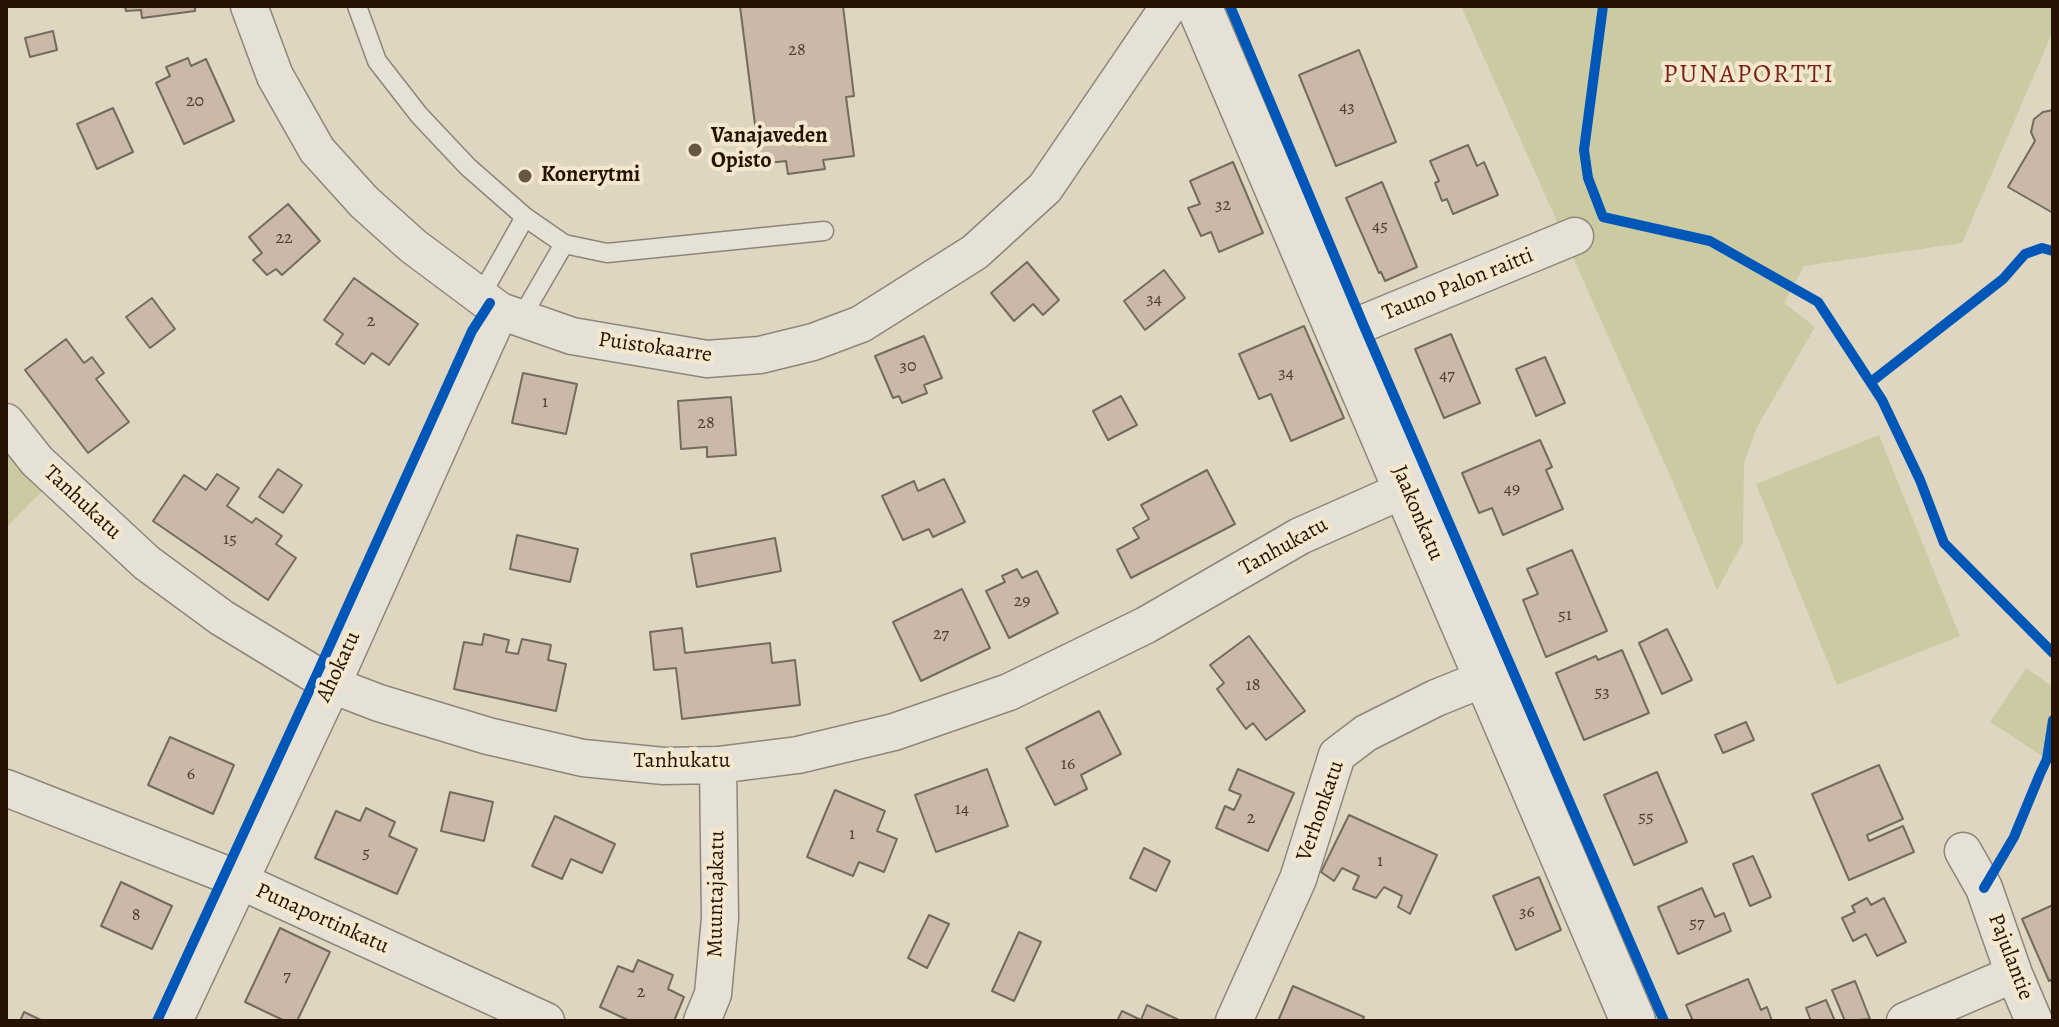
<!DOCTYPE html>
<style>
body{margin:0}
#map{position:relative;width:2059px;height:1027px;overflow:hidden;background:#dfd6c1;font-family:Alegreya,serif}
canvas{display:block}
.frame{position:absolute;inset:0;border:8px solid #251202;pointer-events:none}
</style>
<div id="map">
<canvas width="2059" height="1027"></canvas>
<div class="frame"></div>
</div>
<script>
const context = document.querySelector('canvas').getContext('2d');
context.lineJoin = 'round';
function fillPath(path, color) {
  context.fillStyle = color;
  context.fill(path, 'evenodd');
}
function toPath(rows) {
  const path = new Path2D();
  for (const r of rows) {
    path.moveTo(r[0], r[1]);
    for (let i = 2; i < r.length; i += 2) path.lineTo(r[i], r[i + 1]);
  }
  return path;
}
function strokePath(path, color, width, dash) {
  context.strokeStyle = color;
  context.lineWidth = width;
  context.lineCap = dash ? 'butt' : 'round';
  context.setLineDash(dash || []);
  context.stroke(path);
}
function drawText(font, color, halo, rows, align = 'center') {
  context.font = font + ' Alegreya,serif';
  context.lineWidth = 8;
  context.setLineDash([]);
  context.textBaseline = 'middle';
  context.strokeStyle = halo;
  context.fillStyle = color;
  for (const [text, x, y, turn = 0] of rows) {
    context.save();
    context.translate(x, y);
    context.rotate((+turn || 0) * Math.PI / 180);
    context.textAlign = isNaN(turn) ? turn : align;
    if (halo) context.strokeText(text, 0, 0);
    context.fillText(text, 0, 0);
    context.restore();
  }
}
const green = toPath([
 [1461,6,2053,6,2053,31,1962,243,1804,266,1784,303,1815,327,1757,427,1744,463,1743,542,1717,590,1672,480],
 [1879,435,1960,636,1837,685,1756,484],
 [6,446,47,486,6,528],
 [2026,668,2053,687,2053,763,1990,722]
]);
const building = toPath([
 [125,6,195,6,195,11,142,18,141,10,126,11,125,6],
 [740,6,843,6,854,96,846,97,854,156,823,160,825,169,788,174,786,161,760,164,740,6],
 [53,31,57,50,30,57,25,38,53,31],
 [1359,50,1396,142,1336,166,1299,75,1359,50],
 [188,58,191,66,206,59,234,121,184,144,156,83,170,76,166,67,188,58],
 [113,108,133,152,97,169,77,124,113,108],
 [2053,110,2053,213,2008,187,2035,141,2031,132,2034,119,2043,112,2053,110],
 [1468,145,1477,166,1484,162,1498,195,1453,214,1447,199,1442,201,1435,183,1439,181,1430,161,1468,145],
 [1233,162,1263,233,1219,252,1211,232,1201,236,1188,208,1200,204,1190,181,1233,162],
 [1382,182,1417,267,1385,281,1381,272,1379,273,1346,198,1382,182],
 [288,204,320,241,282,275,276,269,267,275,253,260,262,253,249,237,288,204],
 [1027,262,1059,300,1043,315,1033,304,1014,321,991,293,1027,262],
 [1164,270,1185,298,1145,330,1124,301,1164,270],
 [354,278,418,324,389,365,372,353,364,364,336,344,343,334,324,320,354,278],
 [152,298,175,329,150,348,126,317,152,298],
 [1304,326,1344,418,1291,441,1271,394,1259,399,1239,354,1304,326],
 [1451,334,1480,403,1444,418,1415,349,1451,334],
 [924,336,942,378,924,385,927,393,902,403,899,396,893,398,875,356,924,336],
 [66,339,84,363,92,357,104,373,96,379,129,422,88,453,25,370,66,339],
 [1545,357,1565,403,1536,416,1516,369,1545,357],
 [523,373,577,384,566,434,512,423,523,373],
 [1121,396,1137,425,1108,440,1093,411,1121,396],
 [731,397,736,455,707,457,707,447,681,449,678,401,731,397],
 [1540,440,1552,467,1546,470,1563,509,1503,535,1492,508,1479,513,1462,473,1540,440],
 [278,469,302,485,283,513,259,497,278,469],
 [1207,470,1235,524,1131,578,1117,550,1139,538,1133,528,1149,519,1141,505,1207,470],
 [217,474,239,488,227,506,252,523,256,518,282,536,276,544,296,558,268,600,153,521,184,475,206,490,217,474],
 [944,479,965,522,933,537,929,529,903,540,882,496,914,481,918,491,944,479],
 [517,535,578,549,570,582,510,569,517,535],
 [775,538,781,571,697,587,691,554,775,538],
 [1572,550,1607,631,1546,657,1523,600,1538,594,1527,569,1572,550],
 [1017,569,1022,578,1037,571,1058,613,1009,638,986,591,1005,582,1002,576,1017,569],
 [962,589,990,648,921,681,893,622,962,589],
 [682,628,685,653,770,643,772,663,795,660,800,705,682,719,676,668,654,670,650,632,682,628],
 [1667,629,1692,680,1662,694,1639,643,1667,629],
 [484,634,509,640,506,652,518,654,522,639,551,645,548,660,566,664,556,711,454,689,464,642,482,645,484,634],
 [1249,636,1305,711,1266,740,1253,723,1246,729,1217,689,1224,683,1210,665,1249,636],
 [1622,650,1649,713,1584,740,1556,673,1596,656,1598,660,1622,650],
 [1099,711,1121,754,1081,775,1087,789,1055,805,1026,748,1099,711],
 [1746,722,1754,740,1723,753,1715,735,1746,722],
 [170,737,234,765,213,814,148,785,170,737],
 [1879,765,1903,819,1867,835,1869,841,1903,826,1914,852,1849,880,1812,794,1879,765],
 [987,769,1008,826,936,852,915,795,987,769],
 [1238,769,1294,793,1268,851,1216,828,1225,806,1234,810,1241,795,1229,790,1238,769],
 [1657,772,1687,842,1634,865,1604,795,1657,772],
 [835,790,885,811,877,831,897,839,884,872,859,862,853,876,807,857,835,790],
 [450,792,493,802,484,841,441,831,450,792],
 [366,808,395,822,389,836,417,849,397,894,315,858,336,811,360,821,366,808],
 [1349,815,1437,855,1410,914,1398,907,1402,896,1384,887,1376,898,1353,889,1359,876,1342,868,1334,881,1321,872,1349,815],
 [555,816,615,844,602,873,571,859,562,879,532,866,555,816],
 [1144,848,1170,861,1156,891,1130,878,1144,848],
 [1753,856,1771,897,1750,906,1733,864,1753,856],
 [1539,877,1561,930,1516,950,1493,896,1539,877],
 [121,882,172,906,152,949,101,926,121,882],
 [1702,888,1715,917,1724,913,1731,931,1678,954,1658,907,1702,888],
 [1867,898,1871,905,1884,898,1906,942,1877,956,1866,934,1853,941,1842,918,1855,912,1852,906,1867,898],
 [2053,905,2053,979,2049,981,2022,919,2053,905],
 [929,915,949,924,927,968,908,958,929,915],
 [280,928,330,952,297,1021,285,1021,245,1002,280,928],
 [1019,932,1041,942,1014,1001,992,991,1019,932],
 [638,960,673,975,668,989,684,997,674,1021,630,1021,600,1007,618,966,633,972,638,960],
 [1748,979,1761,1010,1767,1007,1772,1021,1689,1021,1692,1019,1686,1005,1748,979],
 [1855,981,1870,1019,1845,1021,1832,990,1855,981],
 [1293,986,1364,1017,1362,1021,1278,1021,1293,986],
 [1826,1000,1835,1021,1811,1021,1806,1008,1826,1000],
 [1147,1005,1181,1021,1117,1021,1122,1011,1141,1020,1147,1005],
 [24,1012,43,1021,20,1021,24,1012]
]);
const service = toPath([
 [357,6,377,61,419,115,468,167,525,217,564,244,607,253,824,231],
 [480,297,525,217],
 [521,318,564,244]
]);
const minor = toPath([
 [249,6,275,76,317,150,364,202,413,246,500,311,572,336,707,359,760,355,813,342,861,324,975,252,1045,188,1169,6],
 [1340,333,1575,236],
 [6,422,37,461,147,563,222,618,332,685,379,703,488,736,583,758,664,766,718,765,798,755,894,732,1009,692,1146,625,1300,536,1406,489],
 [6,788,225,874,546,1021],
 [1963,851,1984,888,2014,974,2034,1021],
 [174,1021,332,685,500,311],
 [702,1021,713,994,720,918,718,765],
 [1234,1021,1298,879,1337,755,1366,733,1436,698,1488,677],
 [1905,1021,2014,974]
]);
const tertiary = toPath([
 [1199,6,1633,1021]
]);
const cycleway = toPath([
 [1230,6,1363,324,1664,1021],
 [1603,6,1584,150,1588,178,1603,217,1710,241,1818,302,1882,400,1920,480,1944,543,2053,653],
 [1871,382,2003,279,2025,254,2042,248,2053,251],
 [1984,888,2014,837,2040,774,2047,759,2053,720],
 [157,1021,316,676,472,331,490,303]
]);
const markers = [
 [695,150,8,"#665745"],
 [525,176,8,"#665745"]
];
const numberNames = [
 ["28",797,51],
 ["20",195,102],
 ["43",1347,108],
 ["32",1223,206],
 ["45",1380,227],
 ["22",284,239],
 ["34",1154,300],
 ["2",371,322],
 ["30",908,367],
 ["34",1286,374],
 ["47",1447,376],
 ["1",545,403],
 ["28",706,424],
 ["49",1512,490],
 ["15",230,540],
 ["29",1022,602],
 ["51",1565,616],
 ["27",941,635],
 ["18",1253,686],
 ["53",1602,693],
 ["16",1068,765],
 ["6",191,775],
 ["14",962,810],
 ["55",1646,818],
 ["2",1251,819],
 ["1",852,835],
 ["5",366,854],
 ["1",1380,862],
 ["36",1527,913],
 ["8",136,916],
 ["57",1697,924],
 ["7",287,977],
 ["2",641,993]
];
const poiNames = [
 ["Vanajaveden",711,137],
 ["Opisto",711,162],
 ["Konerytmi",541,176]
];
const streetNames = [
 ["Tauno Palon raitti",1458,285,-22],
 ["Puistokaarre",655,348,8],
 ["Tanhukatu",82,503,43],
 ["Jaakonkatu",1417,513,67],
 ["Tanhukatu",1284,547,-29],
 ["Ahokatu",339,667,-65],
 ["Tanhukatu",682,762],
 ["Verhonkatu",1321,811,-71],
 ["Muuntajakatu",717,894,-89],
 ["Punaportinkatu",322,919,24],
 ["Pajulantie",2010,957,69]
];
const quarterNames = [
 ["PUNAPORTTI",1749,76]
];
fillPath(green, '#cbcaa3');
fillPath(building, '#cab8a9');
strokePath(building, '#736b5e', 2);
strokePath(service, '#8d8577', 21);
strokePath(minor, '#8d8577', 39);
strokePath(tertiary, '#8d8577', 47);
strokePath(service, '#e6e1d6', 18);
strokePath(minor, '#e6e1d6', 36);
strokePath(tertiary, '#e6e1d6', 44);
strokePath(cycleway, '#0057b8', 10);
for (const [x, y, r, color] of markers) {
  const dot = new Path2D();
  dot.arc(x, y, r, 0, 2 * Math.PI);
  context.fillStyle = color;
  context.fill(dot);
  strokePath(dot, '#f3e8ce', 3);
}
drawText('18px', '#4e3c2c', null, numberNames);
drawText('bold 22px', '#251202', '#f3e8ce', poiNames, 'left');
drawText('22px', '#251202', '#f3e8ce', streetNames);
context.letterSpacing = '2px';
drawText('26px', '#7a1f14', '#f3e8ce', quarterNames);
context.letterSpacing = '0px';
</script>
